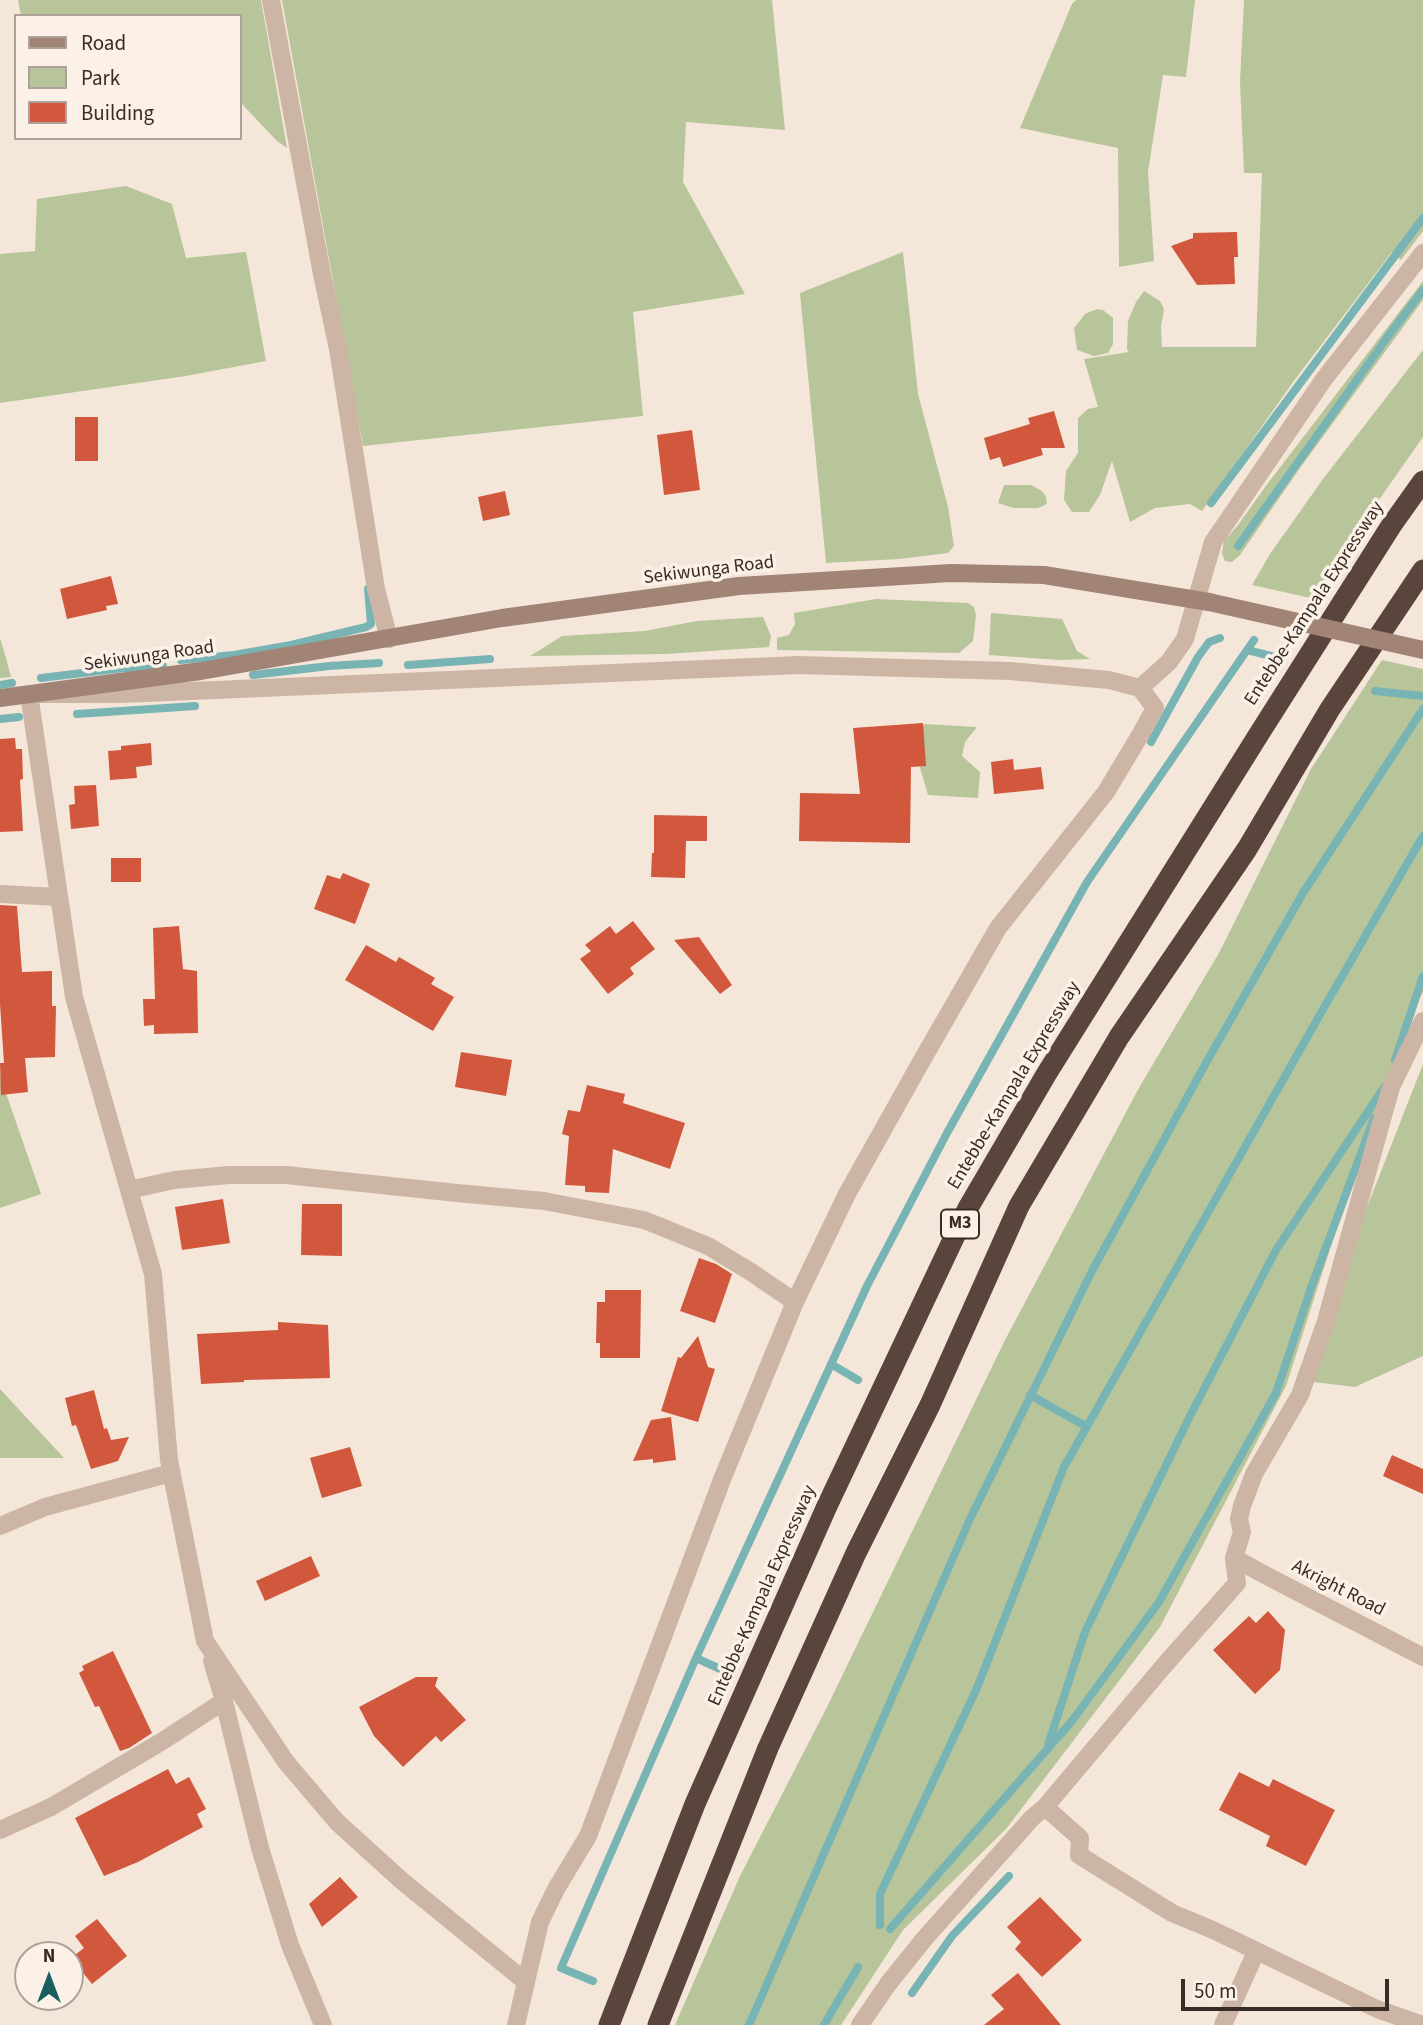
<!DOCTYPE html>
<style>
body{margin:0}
#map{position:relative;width:1423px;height:2025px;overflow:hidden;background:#f4e7da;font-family:"Source Sans 3",sans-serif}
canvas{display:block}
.legend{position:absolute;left:14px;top:14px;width:228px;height:126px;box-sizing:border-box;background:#fbf1e7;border:2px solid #ada29a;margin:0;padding:9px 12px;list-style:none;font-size:21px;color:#382c27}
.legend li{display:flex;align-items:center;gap:14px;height:35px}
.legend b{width:35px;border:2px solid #ada29a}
.north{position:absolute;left:14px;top:1941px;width:70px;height:70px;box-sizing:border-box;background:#fbf1e7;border:2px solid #ada29a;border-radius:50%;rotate:0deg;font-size:19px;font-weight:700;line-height:28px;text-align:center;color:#382c27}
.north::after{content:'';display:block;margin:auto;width:24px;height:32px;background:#195d5e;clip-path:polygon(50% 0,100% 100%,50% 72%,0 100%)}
.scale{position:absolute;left:1181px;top:1979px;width:208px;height:32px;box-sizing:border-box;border:4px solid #382c27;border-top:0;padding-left:9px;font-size:21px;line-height:24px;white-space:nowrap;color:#382c27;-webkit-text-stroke:5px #fbf1e7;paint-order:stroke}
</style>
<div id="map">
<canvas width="1423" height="2025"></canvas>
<ul class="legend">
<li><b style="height:9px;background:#a18476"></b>Road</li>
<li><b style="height:19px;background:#b8c499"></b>Park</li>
<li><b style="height:19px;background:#d1583c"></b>Building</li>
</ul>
<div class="north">N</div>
<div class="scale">50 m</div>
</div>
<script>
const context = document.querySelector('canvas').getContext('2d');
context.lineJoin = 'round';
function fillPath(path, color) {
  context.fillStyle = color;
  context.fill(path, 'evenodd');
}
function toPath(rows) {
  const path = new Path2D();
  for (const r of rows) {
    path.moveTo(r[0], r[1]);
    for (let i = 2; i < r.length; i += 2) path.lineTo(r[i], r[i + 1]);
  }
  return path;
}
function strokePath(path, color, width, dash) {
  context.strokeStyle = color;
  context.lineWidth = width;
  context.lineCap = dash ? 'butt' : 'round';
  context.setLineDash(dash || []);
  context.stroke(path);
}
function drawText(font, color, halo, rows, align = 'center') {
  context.font = font + ' "Source Sans 3",sans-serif';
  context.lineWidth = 7;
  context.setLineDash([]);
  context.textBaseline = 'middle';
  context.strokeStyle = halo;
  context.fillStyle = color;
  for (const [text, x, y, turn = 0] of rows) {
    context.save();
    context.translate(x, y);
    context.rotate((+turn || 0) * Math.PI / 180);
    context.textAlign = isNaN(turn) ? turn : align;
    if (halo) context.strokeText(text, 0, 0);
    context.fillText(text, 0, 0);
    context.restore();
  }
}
const green = toPath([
 [18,0,261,0,287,148,277,141,240,102,240,16,21,16],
 [282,0,772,0,785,130,686,122,683,182,745,294,633,312,643,416,363,446],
 [1076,0,1195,0,1186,77,1163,75,1148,172,1154,261,1119,267,1118,148,1020,128,1072,4],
 [1244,0,1423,0,1423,231,1401,260,1392,252,1296,378,1202,511,1190,504,1155,508,1130,522,1112,461,1100,495,1089,512,1072,512,1064,500,1066,471,1078,453,1078,418,1088,409,1098,407,1084,359,1129,352,1127,349,1128,321,1136,302,1144,291,1160,301,1164,309,1161,327,1162,347,1256,347,1262,173,1244,173,1240,82],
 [126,186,172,204,186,258,246,252,266,361,186,376,0,403,0,254,35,251,37,199],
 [903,252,918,394,948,507,954,546,948,553,899,559,826,563,800,293],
 [1423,281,1423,300,1300,468,1240,555,1232,562,1225,561,1222,553,1224,541,1238,525,1268,483],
 [1097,309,1103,310,1113,318,1113,344,1108,353,1094,356,1077,350,1074,328,1085,314],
 [1423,350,1423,437,1332,567,1315,599,1252,585,1270,554,1323,479],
 [1004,485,1031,485,1042,491,1046,497,1047,504,1038,508,1014,508,998,503],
 [876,599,968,603,974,607,976,615,973,641,959,653,777,650,777,638,789,635,795,624,794,613],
 [991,613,1062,619,1077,651,1090,659,1059,660,989,655],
 [763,617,771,636,769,647,666,654,530,656,562,636,645,631,697,621],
 [0,638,6,658,11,677,0,678],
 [1382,660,1423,669,1423,992,1413,1009,1354,1174,1286,1386,1160,1627,1006,1829,903,1930,841,2025,675,2025,740,1876,826,1709,1005,1340,1140,1086,1219,953,1311,769],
 [924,724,977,727,965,742,962,756,980,772,978,798,928,795,916,754],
 [1423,1064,1423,1356,1355,1387,1305,1381,1326,1312],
 [0,1076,41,1194,0,1208],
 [0,1389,64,1458,0,1458]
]);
const stream = toPath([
 [1211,503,1423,218],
 [1238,546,1389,335,1423,290],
 [1247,650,1254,640],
 [181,660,234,655,291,645,366,627,371,624,368,589],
 [408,665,490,659],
 [253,675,329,666,379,663],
 [41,678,124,668,153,668,163,666],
 [0,685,12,683],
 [1375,691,1423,696],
 [77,714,195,706],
 [0,719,19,717],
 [1151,742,1198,657,1209,642,1220,638],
 [1395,1060,1423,976],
 [831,1364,858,1380],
 [1030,1395,1087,1427],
 [696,1658,727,1672],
 [1048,1745,1085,1632,1190,1416,1276,1250,1385,1086],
 [880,1925,880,1894,977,1688,1064,1467,1318,1018,1423,836],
 [890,1929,1072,1721,1159,1602,1276,1393,1311,1288,1374,1118],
 [593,1981,561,1968,696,1658,867,1286,947,1133,1087,882,1247,650,1271,656],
 [912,1993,952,1936,1009,1876],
 [749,2025,970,1519,1092,1271,1206,1063,1303,893,1423,709],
 [824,2025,858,1967]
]);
const building = toPath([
 [1237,232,1238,257,1234,257,1235,284,1197,285,1171,246,1193,238,1193,233],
 [1054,411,1065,448,1041,448,1043,455,1003,467,1000,457,990,460,984,438,1030,424,1028,418],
 [75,417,98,417,98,461,75,461],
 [692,430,700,490,664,495,657,435],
 [505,491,510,515,483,521,478,497],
 [111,576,118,604,106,606,107,610,67,619,60,589],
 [923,723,926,766,911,767,910,843,799,841,800,793,860,794,853,728],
 [15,738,16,749,22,749,23,779,20,780,23,831,0,832,0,739],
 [151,743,152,765,136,767,137,778,110,780,108,751,121,750,121,746],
 [1013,759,1014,770,1041,767,1044,789,994,794,991,762],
 [96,785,99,826,71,829,69,805,75,804,74,786],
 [654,815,707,816,707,841,686,841,685,878,651,877,652,853,654,853],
 [111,858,141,858,141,882,111,882],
 [343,873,370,884,355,924,314,909,327,875,340,879],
 [0,905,17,906,22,972,52,971,52,1006,56,1006,55,1057,25,1058,28,1092,1,1095,0,1063,4,1063,0,1004],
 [633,921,655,949,630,968,634,974,608,994,580,959,591,951,585,945,610,926,616,934],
 [179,926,183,969,197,971,198,1033,154,1034,154,1025,144,1026,143,999,155,999,153,928],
 [699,937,732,985,720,994,674,940],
 [366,945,396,962,399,957,435,978,431,984,454,997,433,1031,345,980],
 [461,1052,512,1060,506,1096,455,1087],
 [587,1085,625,1094,623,1103,685,1123,670,1169,613,1149,609,1193,585,1192,585,1186,565,1185,569,1136,562,1134,568,1110,580,1112],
 [223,1199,230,1243,182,1250,175,1207],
 [302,1204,342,1204,342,1256,301,1255],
 [699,1258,716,1264,732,1274,715,1323,680,1311],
 [605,1290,641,1290,640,1358,600,1358,600,1343,596,1343,597,1302,605,1302],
 [278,1322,328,1325,330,1378,244,1380,244,1382,201,1384,197,1334,278,1330],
 [698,1336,708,1367,715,1369,698,1422,661,1411,678,1357,681,1358],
 [94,1390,104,1429,107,1428,111,1440,129,1437,118,1461,91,1469,76,1425,72,1426,65,1398],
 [671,1417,676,1460,653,1463,653,1459,633,1461,651,1420],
 [350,1447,362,1486,322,1498,310,1458],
 [1392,1455,1423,1469,1423,1494,1383,1476],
 [311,1556,320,1576,265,1601,256,1581],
 [1268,1611,1285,1630,1280,1670,1255,1694,1213,1650,1249,1616,1256,1623],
 [113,1651,152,1733,129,1748,120,1751,99,1706,95,1707,79,1673,84,1670,82,1666],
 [416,1677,438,1677,435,1686,466,1720,441,1742,436,1736,403,1767,374,1736,359,1707],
 [168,1769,176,1784,189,1777,206,1809,197,1814,203,1827,138,1862,104,1876,75,1818],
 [1239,1772,1269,1787,1273,1779,1335,1810,1306,1866,1266,1846,1270,1836,1219,1810],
 [340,1877,358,1897,322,1927,309,1904],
 [1040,1897,1082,1940,1042,1977,1015,1949,1021,1942,1007,1927],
 [97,1919,127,1956,92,1984,71,1958,84,1948,75,1936],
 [1018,1973,1061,2025,984,2025,1004,2009,991,1995]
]);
const minor = toPath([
 [271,0,322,274,338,349,376,589,389,639],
 [1140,688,1169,662,1185,639,1213,542,1324,379,1423,253],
 [0,894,59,897],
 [1423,1021,1391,1087,1326,1321,1300,1395,1254,1474,1242,1506,1239,1519,1242,1532,1234,1558,1237,1583,1162,1668,1045,1807,1080,1838,1079,1855,1172,1913,1213,1930,1377,2009,1423,2025],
 [129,1190,174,1180,229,1175,286,1175,457,1193,544,1201,644,1220,659,1226,708,1246,751,1272,795,1302],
 [0,1526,45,1507,171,1473],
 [1234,1558,1267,1576,1423,1657],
 [212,1661,224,1701,260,1848,290,1945,323,2025],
 [0,1830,51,1807,161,1742,224,1701],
 [516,2025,526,1982,540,1922,556,1889,588,1836,723,1477,795,1302,847,1194,921,1062,998,928,1106,792,1139,737,1155,708,1140,688,1109,680,1010,671,798,665,122,694,29,694,74,997,153,1274,169,1460,205,1641,286,1762,337,1822,402,1881,526,1982],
 [860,2025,888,1984,925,1938,1032,1818,1045,1807],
 [1223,2025,1256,1952]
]);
const secondary = toPath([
 [0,698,201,671,502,618,739,586,951,573,1044,575,1209,602]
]);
const motorway = toPath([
 [609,2025,695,1804,827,1506,968,1208,1047,1073,1259,734,1391,526,1423,481],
 [658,2025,768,1748,856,1553,930,1405,1019,1206,1119,1037,1247,849,1330,709,1423,570]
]);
const secondaryBridge = toPath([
 [1209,602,1423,650]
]);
const shields = [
 [960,1224,38]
];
const shieldNames = [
 ["M3",960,1224]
];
const streetNames = [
 ["Sekiwunga Road",709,571,-7],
 ["Entebbe-Kampala Expressway",1315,604,-57],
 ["Sekiwunga Road",149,657,-8],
 ["Entebbe-Kampala Expressway",1015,1086,-59],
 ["Akright Road",1338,1589,27],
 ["Entebbe-Kampala Expressway",763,1596,-66]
];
fillPath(green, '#b8c499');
strokePath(stream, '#77b4b3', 8);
fillPath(building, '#d1583c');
strokePath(minor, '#cdb5a5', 18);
strokePath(secondary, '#a18476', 18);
strokePath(motorway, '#5a453d', 21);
strokePath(secondaryBridge, '#a18476', 18);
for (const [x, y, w] of shields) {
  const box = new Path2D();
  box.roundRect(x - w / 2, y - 14.5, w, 29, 5);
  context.fillStyle = '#fbf1e7';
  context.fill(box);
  strokePath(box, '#382c27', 2);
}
drawText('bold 18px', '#382c27', null, shieldNames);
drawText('19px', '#382c27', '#fbf1e7', streetNames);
</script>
